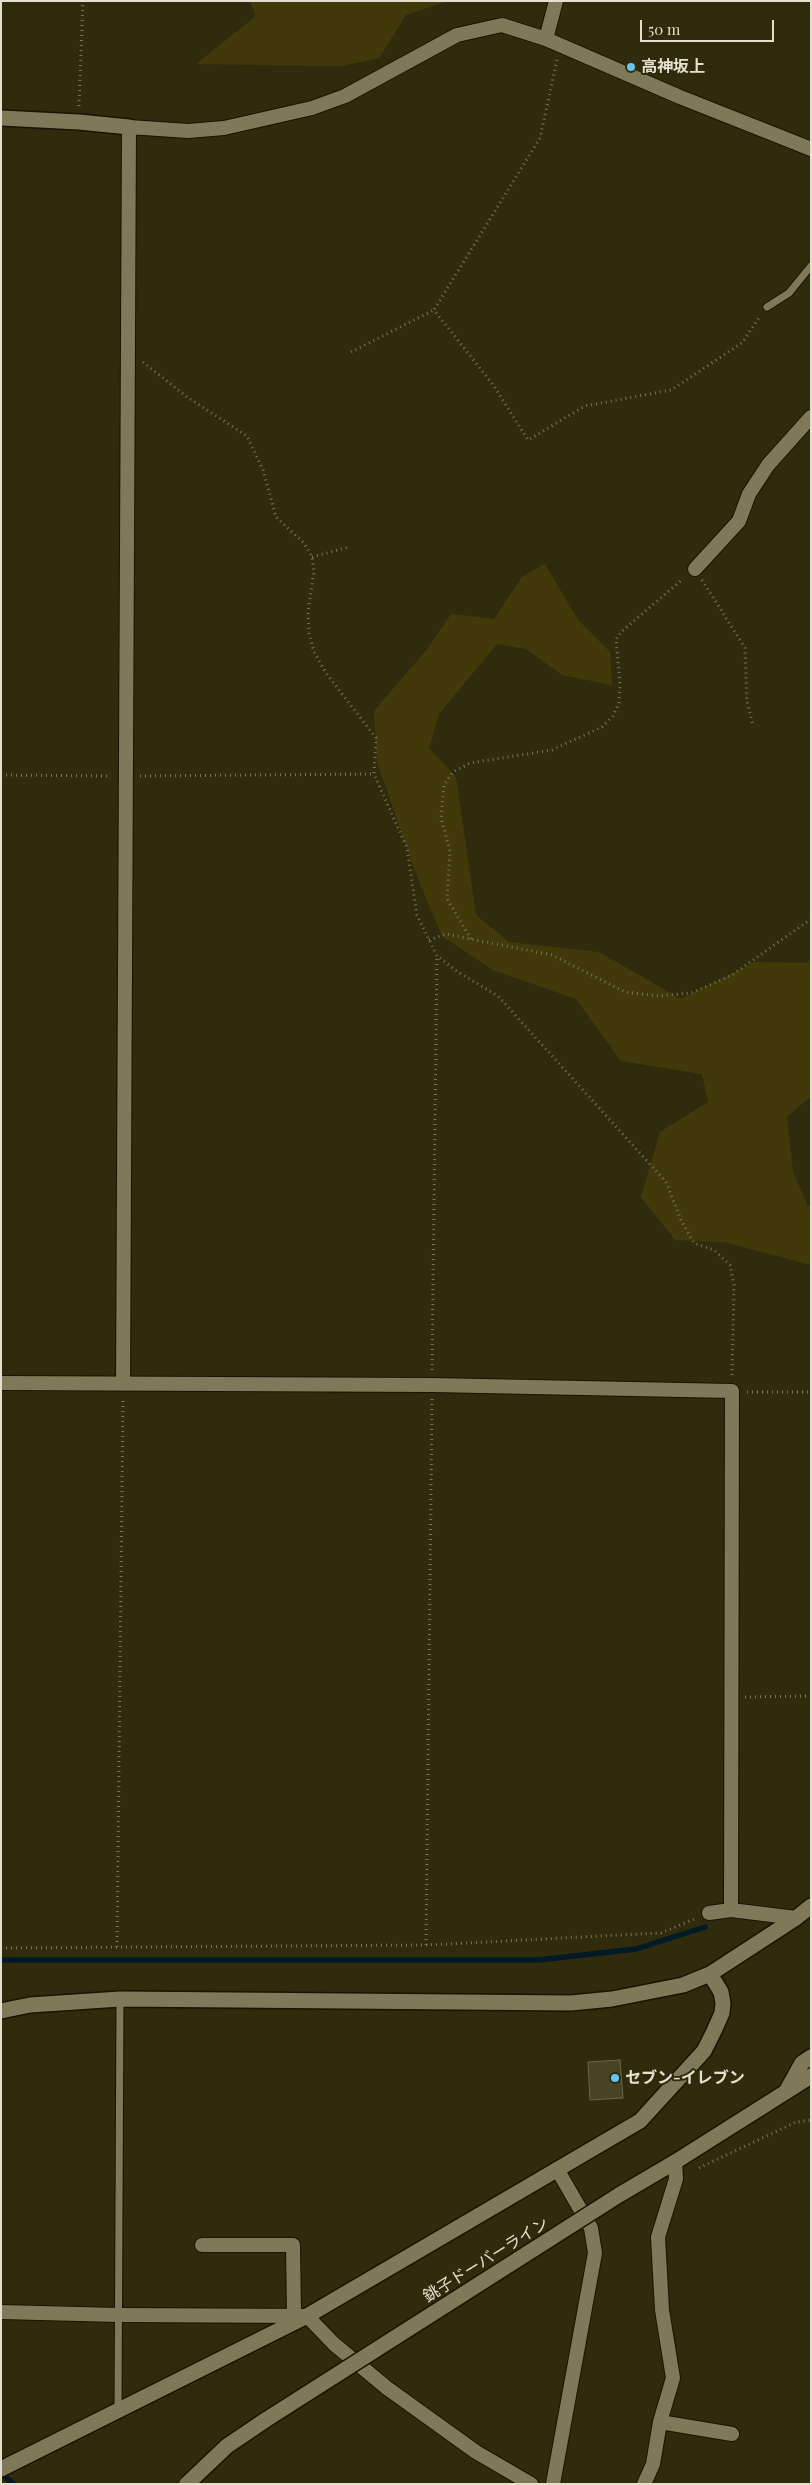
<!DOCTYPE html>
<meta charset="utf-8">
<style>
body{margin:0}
#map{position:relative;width:812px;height:2485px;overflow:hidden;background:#312b0e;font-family:"Playfair Display",serif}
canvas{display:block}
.frame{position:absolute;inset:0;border:2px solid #e3e0cf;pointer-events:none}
.scale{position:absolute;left:640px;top:20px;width:134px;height:22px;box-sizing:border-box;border:2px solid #e3e0cf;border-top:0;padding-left:6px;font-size:15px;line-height:18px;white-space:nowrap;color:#e3e0cf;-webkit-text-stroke:4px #312b0e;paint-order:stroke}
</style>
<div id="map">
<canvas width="812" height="2485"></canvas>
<div class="frame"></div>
<div class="scale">50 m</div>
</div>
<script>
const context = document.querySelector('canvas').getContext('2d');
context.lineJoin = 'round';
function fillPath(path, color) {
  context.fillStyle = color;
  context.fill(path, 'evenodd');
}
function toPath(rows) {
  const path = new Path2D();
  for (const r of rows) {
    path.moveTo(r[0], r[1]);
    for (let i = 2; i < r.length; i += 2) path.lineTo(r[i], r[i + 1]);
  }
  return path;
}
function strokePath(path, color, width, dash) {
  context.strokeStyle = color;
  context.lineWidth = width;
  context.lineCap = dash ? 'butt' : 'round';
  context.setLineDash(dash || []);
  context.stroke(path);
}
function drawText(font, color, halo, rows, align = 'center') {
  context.font = font + ' "Playfair Display","Noto Sans JP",serif';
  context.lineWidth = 4;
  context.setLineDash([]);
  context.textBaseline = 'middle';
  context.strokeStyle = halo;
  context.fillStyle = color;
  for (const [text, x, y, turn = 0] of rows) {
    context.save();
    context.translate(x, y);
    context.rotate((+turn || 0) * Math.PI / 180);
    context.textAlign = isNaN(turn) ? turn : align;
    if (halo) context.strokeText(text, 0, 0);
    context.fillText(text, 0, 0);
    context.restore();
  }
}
const green = toPath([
 [250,1,448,1,406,15,379,58,342,66,196,64,256,16],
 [545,564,578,620,610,652,612,685,562,675,526,649,497,644,439,714,429,748,456,777,476,915,509,942,599,952,681,999,755,962,805,963,811,960,811,1097,787,1116,793,1172,808,1206,811,1207,811,1265,724,1242,675,1240,641,1197,660,1132,708,1102,702,1074,621,1061,576,999,493,970,442,936,416,874,377,762,374,711,428,648,451,614,494,619,522,577]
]);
const stream = toPath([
 [1,1960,539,1960,636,1949,705,1927],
 [3,2475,14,2484]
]);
const building = toPath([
 [620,2060,623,2098,590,2100,588,2062,620,2060]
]);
const path = toPath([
 [557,60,540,138,434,310,494,386,528,440,585,406,671,390,742,343,760,316],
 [79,106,83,1],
 [351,352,434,310],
 [143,362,187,397,247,436,263,470,276,517,304,543,312,557,314,572,308,611,309,633,314,652,326,673,376,738,374,774,407,848,417,915,437,956,458,972,498,996,666,1182,681,1220,694,1243,714,1250,730,1265,734,1285,732,1377],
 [312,557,349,547],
 [702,580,745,648,747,701,753,726],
 [1,775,111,776],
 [140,776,374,774],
 [471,939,447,899,450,851,441,818,444,785,453,772,470,763,552,750,602,727,613,716,619,703,620,684,616,639,622,631,683,579],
 [429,940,446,934,552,955,625,992,658,996,691,993,732,975,811,919],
 [432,1370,437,956],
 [747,1392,811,1392],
 [745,1697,811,1696],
 [426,1945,432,1399],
 [117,1947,123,1397],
 [1,1948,426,1945,661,1933,697,1918],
 [699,2168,796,2122,811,2120]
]);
const service = toPath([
 [767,307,789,293,811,266],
 [118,2410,120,1999]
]);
const minor = toPath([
 [546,39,556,1],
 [695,569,739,521,749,494,768,465,811,417],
 [1,1383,432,1385,732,1391,731,1910],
 [123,1384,129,127,188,131,224,128,312,108,345,96,457,35,502,25,546,39,680,97,811,149],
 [709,1913,731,1910,796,1918],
 [202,2245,293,2245,294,2316],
 [1,2312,118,2315,307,2316,334,2344,387,2388,476,2452,531,2484],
 [660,2422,732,2434],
 [553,2484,595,2253,591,2228,557,2169],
 [644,2484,653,2464,660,2422,673,2378,662,2310,658,2237,676,2179,675,2162]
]);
const tertiary = toPath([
 [1,118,79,122,129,127],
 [1,2011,30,2005,120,1999,571,2003,612,1999,683,1985,710,1974,796,1918,811,1906],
 [1,2469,307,2316,640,2121,704,2051,714,2031,722,2013,723,2003,721,1992,710,1974]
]);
const secondary = toPath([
 [787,2090,802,2063,811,2057],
 [619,2195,675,2162,811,2076]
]);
const secondaryBridge = toPath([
 [187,2484,227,2446,267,2419,619,2195]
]);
const markers = [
 [631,67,5,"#65c5ee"],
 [615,2078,5,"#65c5ee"]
];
const poiNames = [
 ["高神坂上",641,67],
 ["セブン-イレブン",625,2078]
];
const streetNames = [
 ["銚子ドーバーライン",486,2260,-32]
];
fillPath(green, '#42390a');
strokePath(stream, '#021a25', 5.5);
fillPath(building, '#494326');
strokePath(building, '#6c6648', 1);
strokePath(service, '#191300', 9);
strokePath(minor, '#191300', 16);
strokePath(tertiary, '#191300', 18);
strokePath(secondary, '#191300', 18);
strokePath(path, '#79745c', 3, [1, 4]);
strokePath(service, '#7f795a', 7);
strokePath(minor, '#7f795a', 14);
strokePath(tertiary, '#7f795a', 15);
strokePath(secondary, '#7f795a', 15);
strokePath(secondaryBridge, '#191300', 18, []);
strokePath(secondaryBridge, '#7f795a', 15);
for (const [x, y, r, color] of markers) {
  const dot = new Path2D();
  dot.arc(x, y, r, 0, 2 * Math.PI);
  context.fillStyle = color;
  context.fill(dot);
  strokePath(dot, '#312b0e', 2);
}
drawText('bold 16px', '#e3e0cf', '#312b0e', poiNames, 'left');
drawText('16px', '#e3e0cf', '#312b0e', streetNames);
</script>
